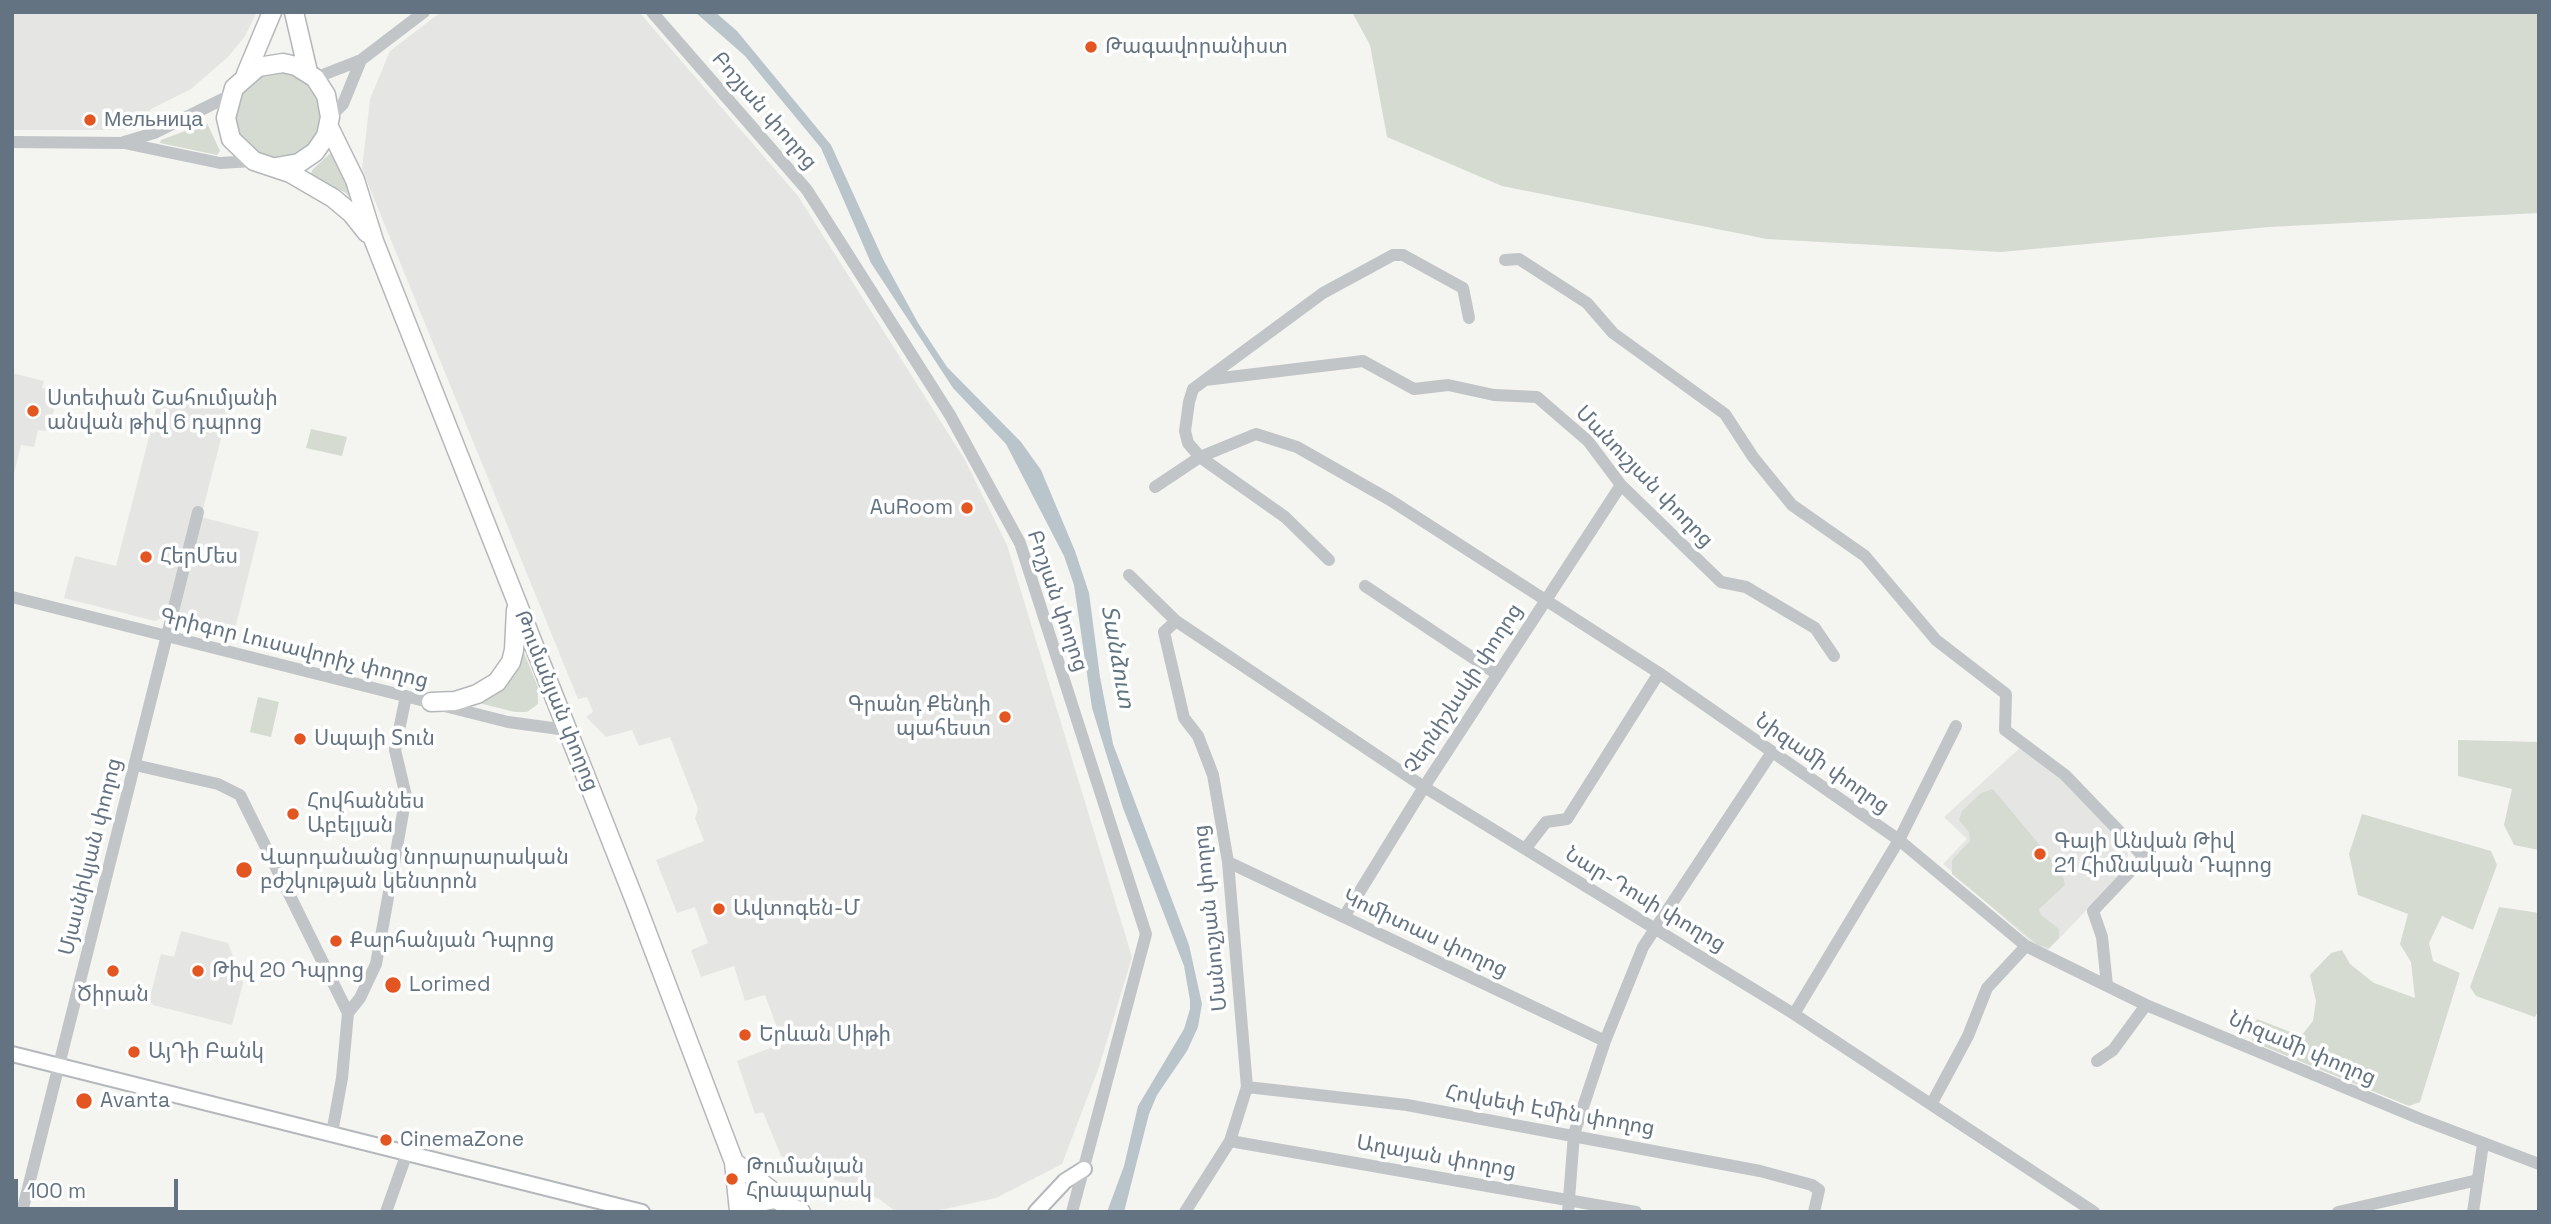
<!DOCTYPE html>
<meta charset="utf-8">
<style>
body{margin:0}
#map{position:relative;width:2551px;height:1224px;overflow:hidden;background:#f4f4f0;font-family:"Space Grotesk",sans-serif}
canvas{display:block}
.frame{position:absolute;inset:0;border:14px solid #637381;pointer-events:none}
.scale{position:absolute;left:14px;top:1179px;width:164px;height:32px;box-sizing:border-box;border:4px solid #637381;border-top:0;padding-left:9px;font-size:21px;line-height:24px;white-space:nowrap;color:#637381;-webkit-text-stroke:5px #fff;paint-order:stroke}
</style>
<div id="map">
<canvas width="2551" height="1224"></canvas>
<div class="frame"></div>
<div class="scale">100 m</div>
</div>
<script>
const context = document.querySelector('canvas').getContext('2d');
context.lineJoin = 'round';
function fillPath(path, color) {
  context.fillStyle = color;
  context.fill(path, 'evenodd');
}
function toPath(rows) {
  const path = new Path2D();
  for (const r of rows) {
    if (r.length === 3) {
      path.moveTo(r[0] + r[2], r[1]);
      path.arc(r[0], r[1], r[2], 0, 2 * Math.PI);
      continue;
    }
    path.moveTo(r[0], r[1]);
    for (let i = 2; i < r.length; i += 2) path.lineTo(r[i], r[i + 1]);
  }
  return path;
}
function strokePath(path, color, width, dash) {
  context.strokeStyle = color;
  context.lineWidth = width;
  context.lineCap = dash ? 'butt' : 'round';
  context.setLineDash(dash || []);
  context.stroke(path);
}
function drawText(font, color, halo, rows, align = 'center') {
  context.font = font + ' "Space Grotesk","Noto Sans Armenian",sans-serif';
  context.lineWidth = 7;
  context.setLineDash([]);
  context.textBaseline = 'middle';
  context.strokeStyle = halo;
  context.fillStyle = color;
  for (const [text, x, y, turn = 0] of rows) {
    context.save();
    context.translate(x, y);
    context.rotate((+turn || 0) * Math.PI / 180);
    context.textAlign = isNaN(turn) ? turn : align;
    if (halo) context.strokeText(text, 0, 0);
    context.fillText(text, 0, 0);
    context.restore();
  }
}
const built = toPath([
 [12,12,257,12,245,36,228,57,191,89,151,109,136,127,123,130,12,130],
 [441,12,639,12,798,196,965,460,1007,545,1132,957,1099,1067,1062,1164,996,1198,931,1212,895,1211,879,1199,781,1156,763,1112,755,1114,737,1061,783,1043,765,995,745,1001,734,966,701,977,691,950,708,943,695,907,677,913,656,860,704,841,695,818,698,809,670,737,639,746,632,730,606,737,586,717,593,712,587,697,578,699,362,169,370,99,390,51],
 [12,373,44,381,42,388,60,392,47,431,38,430,34,447,21,445,12,482],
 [161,390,229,407,201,517,259,532,234,633,164,617,155,621,64,598,75,556,116,566],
 [2020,748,2062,780,2126,845,2130,865,2048,950,2036,946,1943,864,1967,839,1944,817],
 [181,931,228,943,243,983,232,1025,153,1005,149,1001,161,954,174,957]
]);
const green = toPath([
 [1352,12,2539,12,2539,213,2269,227,2001,252,1767,239,1502,186,1387,137,1370,45],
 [279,115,44],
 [207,123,220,151,217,155,160,143,161,140],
 [334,150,358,208,346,193,310,176,313,169],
 [311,429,347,437,342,456,306,448],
 [518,638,538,687,538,704,527,712,515,712,467,700,478,697],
 [258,697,279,702,271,737,250,732],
 [2458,740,2539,742,2539,850,2514,845,2504,825,2512,789,2458,776],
 [1993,789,2062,872,2065,885,2039,909,2041,915,2059,929,2059,938,2049,948,2038,945,1952,874,1952,860,1970,841,1969,832,1959,820,1962,811,1981,793],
 [2362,814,2491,851,2497,865,2473,930,2442,916,2429,943,2433,961,2460,973,2420,1102,2409,1106,2253,1042,2250,1030,2257,1019,2301,1036,2313,1021,2316,1001,2310,975,2331,953,2342,950,2350,964,2374,983,2415,998,2411,962,2400,944,2408,914,2358,895,2349,854],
 [2499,907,2539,913,2539,1009,2535,1017,2476,996,2470,987]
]);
const water = toPath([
 [695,12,715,12,737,31,831,145,883,259,918,323,947,367,1021,442,1041,470,1075,551,1089,593,1100,677,1113,744,1189,945,1202,1004,1198,1027,1187,1051,1157,1095,1149,1114,1124,1212,1107,1212,1124,1166,1138,1106,1184,1029,1190,1009,1190,1000,1184,966,1123,808,1092,708,1074,585,1064,556,1006,444,953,388,871,263,821,148,745,56]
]);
const minor = toPath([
 [652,12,807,190,950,415,1020,543,1146,934,1072,1212],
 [315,78,361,60,424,12],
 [330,117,343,104,361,60],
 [12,142,124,143,220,163,254,161],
 [124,142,154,133,229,96],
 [1505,260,1519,259,1587,303,1613,333,1725,414,1753,457,1792,505,1865,556,1936,640,2006,694,2005,730,2065,775,2144,857,2093,911,2102,937,2107,985],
 [1205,380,1323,293,1393,255,1403,255,1463,288,1469,318],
 [1155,487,1200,457,1256,434,1297,447,1390,500,1659,673,1899,840,2026,946,2146,1005,2418,1118,2539,1164],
 [1329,560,1285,517,1200,457,1188,443,1185,431,1189,402,1193,389,1205,380,1363,361,1414,389,1448,385,1494,395,1537,397,1588,441,1621,485,1721,582,1746,587,1815,628,1834,656],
 [1129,575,1176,621,1424,787,1794,1014,2094,1212],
 [1365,586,1497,674],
 [12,597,508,722,567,730],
 [1176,621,1164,632,1184,718,1198,736,1213,775,1228,862,1247,1087,1230,1141,1185,1212],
 [135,765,218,784,240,795,348,1013],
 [1525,849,1546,822,1567,819,1659,673],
 [1228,862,1605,1041],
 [1344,917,1424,787,1621,485],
 [1794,1014,1899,840,1956,726],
 [2097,1061,2113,1050,2146,1005],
 [1247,1087,1407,1105,1760,1171,1812,1185,1819,1190,1814,1212],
 [1932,1103,1968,1036,1987,988,2026,946],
 [332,1133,342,1078,348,1013,360,998,376,964,384,920,406,796,395,750,406,696],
 [1230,1141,1636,1212],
 [22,1212,198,512],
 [386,1212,407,1153],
 [1568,1212,1574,1134,1605,1041,1643,947,1772,752],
 [2338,1212,2478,1180],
 [2473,1212,2483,1144]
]);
const major = toPath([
 [12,1054,642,1212],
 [1036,1212,1065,1181,1084,1169]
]);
const highway = toPath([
 [294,12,308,72],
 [246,74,272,12],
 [329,127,355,180,374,241,635,901,734,1162,739,1211],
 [276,167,299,163,315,152,326,136,330,117,326,95,315,78,296,66,283,63,258,67,234,88,226,118,231,139,254,161,290,173,333,198,351,213,367,233],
 [431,702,455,701,477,694,497,682,511,662,514,650,516,610],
 [734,1162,785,1201],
 [739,1212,750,1204,775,1199,801,1212]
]);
const markers = [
 [1091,47,7,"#e35621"],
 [90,120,7,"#e35621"],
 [33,411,7,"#e35621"],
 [967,508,7,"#e35621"],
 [146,557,7,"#e35621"],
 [1005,717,7,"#e35621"],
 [300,739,7,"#e35621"],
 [293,814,7,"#e35621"],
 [2040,854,7,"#e35621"],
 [244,870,9,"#e35621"],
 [719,909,7,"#e35621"],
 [336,941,7,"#e35621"],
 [113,971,7,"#e35621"],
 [198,971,7,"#e35621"],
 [393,985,9,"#e35621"],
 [745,1035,7,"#e35621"],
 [134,1052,7,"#e35621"],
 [84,1101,9,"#e35621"],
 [386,1140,7,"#e35621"],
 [732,1179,7,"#e35621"]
];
const poiNames = [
 ["Թագավորանիստ",1105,47],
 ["Мельница",104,120],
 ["Ստեփան Շահումյանի",47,399],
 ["անվան թիվ 6 դպրոց",47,423],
 ["AuRoom",953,508,"right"],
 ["ՀերՄես",160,557],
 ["Գրանդ Քենդի",991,705,"right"],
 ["պահեստ",991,729,"right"],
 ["Սպայի Տուն",314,739],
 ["Հովհաննես",307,802],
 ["Աբելյան",307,826],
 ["Գայի Անվան Թիվ",2054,842],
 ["21 Հիմնական Դպրոց",2054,866],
 ["Վարդանանց նորարարական",260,858],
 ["բժշկության կենտրոն",260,882],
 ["Ավտոգեն-Մ",733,909],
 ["Քարհանյան Դպրոց",350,941],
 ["Թիվ 20 Դպրոց",212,971],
 ["Lorimed",409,985],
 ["Ծիրան",113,995,"center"],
 ["Երևան Սիթի",759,1035],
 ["ԱյԴի Բանկ",148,1052],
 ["Avanta",100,1101],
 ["CinemaZone",400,1140],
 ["Թումանյան",746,1167],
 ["Հրապարակ",746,1191]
];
const streetNames = [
 ["Բոշյան փողոց",764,111,49],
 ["Մանուշյան փողոց",1644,477,46],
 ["Բոշյան փողոց",1057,601,71],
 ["Գրիգոր Լուսավորիչ փողոց",294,649,14],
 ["Չերնիշևսկի փողոց",1464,689,-57],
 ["Թումանյան փողոց",556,701,68],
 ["Նիզամի փողոց",1822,764,35],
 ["Մյասնիկյան փողոց",91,857,-76],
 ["Նար-Դոսի փողոց",1645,900,31],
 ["Մանուշյան փողոց",1211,918,-96],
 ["Կոմիտաս փողոց",1425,934,25],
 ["Նիզամի փողոց",2302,1049,23],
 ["Հովսեփ Էմին փողոց",1550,1111,10],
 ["Աղայան փողոց",1436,1157,10]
];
const waterNames = [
 ["Տանձուտ",1117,657,80]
];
fillPath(built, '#e5e6e4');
fillPath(green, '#d5dbd1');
fillPath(water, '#bac5cb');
strokePath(major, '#b4b8bc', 18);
strokePath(highway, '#b4b7ba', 21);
strokePath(minor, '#c1c5c8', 12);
strokePath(major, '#fff', 14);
strokePath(highway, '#fff', 18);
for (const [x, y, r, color] of markers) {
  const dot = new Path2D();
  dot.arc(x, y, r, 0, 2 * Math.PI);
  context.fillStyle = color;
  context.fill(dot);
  strokePath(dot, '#fff', 2.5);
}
drawText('21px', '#637381', '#fff', poiNames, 'left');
drawText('21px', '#637381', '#fff', streetNames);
drawText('italic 23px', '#5f757f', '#fff', waterNames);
</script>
